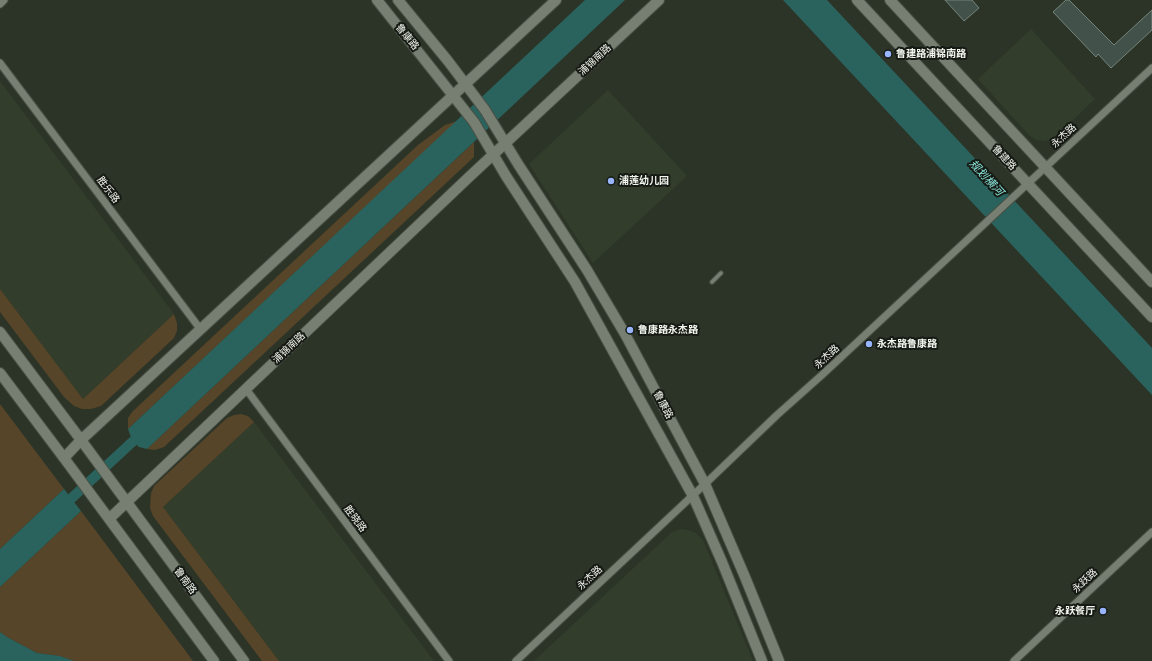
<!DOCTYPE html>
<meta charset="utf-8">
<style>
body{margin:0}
canvas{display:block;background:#2c3327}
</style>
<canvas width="1152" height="661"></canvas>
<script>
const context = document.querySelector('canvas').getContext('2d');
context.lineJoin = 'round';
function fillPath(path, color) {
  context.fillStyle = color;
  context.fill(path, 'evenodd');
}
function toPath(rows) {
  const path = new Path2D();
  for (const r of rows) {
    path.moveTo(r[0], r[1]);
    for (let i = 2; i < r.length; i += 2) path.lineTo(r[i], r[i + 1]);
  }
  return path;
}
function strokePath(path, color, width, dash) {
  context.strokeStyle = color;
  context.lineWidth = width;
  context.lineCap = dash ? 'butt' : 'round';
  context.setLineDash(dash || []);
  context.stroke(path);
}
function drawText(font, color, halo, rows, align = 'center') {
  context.font = font + ' "PT Serif","Noto Sans SC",serif';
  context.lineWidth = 4;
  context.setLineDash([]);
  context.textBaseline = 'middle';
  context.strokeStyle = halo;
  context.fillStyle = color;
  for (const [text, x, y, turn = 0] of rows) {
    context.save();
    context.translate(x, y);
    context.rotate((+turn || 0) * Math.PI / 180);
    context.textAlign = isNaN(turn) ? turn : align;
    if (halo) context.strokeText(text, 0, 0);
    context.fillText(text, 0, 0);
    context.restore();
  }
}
const built = toPath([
 [1031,29,1095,99,1054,138,1045,141,1036,140,1029,135,978,79],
 [0,81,174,314,83,399,0,289],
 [608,90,687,176,593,263,529,164],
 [254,422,434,661,279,661,163,507],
 [681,529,688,530,696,533,703,540,753,661,534,661,672,532]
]);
const green = toPath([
 [457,121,128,429,128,418,132,412,418,145,445,125],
 [474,142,474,157,164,447,155,450,147,449],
 [0,289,83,399,174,314,177,323,177,331,174,338,101,406,91,409,82,409,74,406,64,397,0,312],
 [0,404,64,489,0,549],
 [241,414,248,416,254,422,163,507,279,661,262,661,153,516,150,508,151,493,154,486,227,418,234,415],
 [81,511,193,661,74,661,60,656,37,653,7,637,0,632,0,587]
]);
const water = toPath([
 [585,0,625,0,147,449,139,447,132,440,128,429],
 [783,0,827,0,1152,348,1152,395],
 [64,489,81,511,0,587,0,549],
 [0,632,7,637,37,653,60,656,74,661,0,661]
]);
const canal = toPath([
 [61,508,143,432]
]);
const building = toPath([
 [945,0,972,0,979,8,964,21,945,0],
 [1066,0,1069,0,1114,45,1152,10,1152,30,1111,68,1098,54,1096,57,1053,12,1066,0]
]);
const lane = toPath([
 [712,282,721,273]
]);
const street = toPath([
 [0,4,4,0],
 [0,63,201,330],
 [246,389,449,661],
 [516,661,705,484,777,415,823,374,1152,68],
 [1014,661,1152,532]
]);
const secondary = toPath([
 [377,0,474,122,506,176,575,282,693,496,722,562,762,661],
 [398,0,448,61,485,110,518,164,587,270,625,334,705,484,745,577,779,661],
 [857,0,1152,317],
 [890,0,1152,282],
 [0,332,81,440,244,661],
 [0,373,64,458,214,661],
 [64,458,81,440,556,0],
 [109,519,468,178,659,0]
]);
const markers = [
 [888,54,4,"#98b5fd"],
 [611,181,4,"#98b5fd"],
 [630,330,4,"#98b5fd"],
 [869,344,4,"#98b5fd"],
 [1103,611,4,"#98b5fd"]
];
const streetNames = [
 ["鲁康路",407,37,51],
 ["浦锦南路",595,60,-43],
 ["永杰路",1064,136,-43],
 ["鲁建路",1004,158,47],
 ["胜乐路",108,190,53],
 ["浦锦南路",289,348,-43],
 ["永杰路",827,357,-43],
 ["鲁康路",663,405,62],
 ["胜晓路",355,519,53],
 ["永杰路",590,578,-43],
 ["鲁南路",185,581,54],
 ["永跃路",1085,581,-43]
];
const poiNames = [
 ["鲁建路浦锦南路",896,54],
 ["浦莲幼儿园",619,181],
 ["鲁康路永杰路",638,330],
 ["永杰路鲁康路",877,344],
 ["永跃餐厅",1095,611,"right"]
];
const waterNames = [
 ["规划横河",986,178,47]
];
fillPath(built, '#323d2b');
fillPath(green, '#564528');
fillPath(water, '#2a635d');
strokePath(canal, '#2a635d', 10);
fillPath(building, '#425149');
strokePath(building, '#74847b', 1);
strokePath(lane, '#495045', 5.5);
strokePath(street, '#495045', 9);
strokePath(secondary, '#495045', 12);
strokePath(lane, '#767f71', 3.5);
strokePath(street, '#767f71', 7);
strokePath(secondary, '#767f71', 10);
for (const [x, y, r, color] of markers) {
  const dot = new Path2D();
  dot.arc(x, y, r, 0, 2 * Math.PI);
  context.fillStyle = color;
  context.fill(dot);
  strokePath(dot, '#161a14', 1.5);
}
drawText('10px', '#f1f6ee', '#161a14', streetNames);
drawText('bold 10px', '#f1f6ee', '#161a14', poiNames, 'left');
drawText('italic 11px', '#8ce8de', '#161a14', waterNames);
</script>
